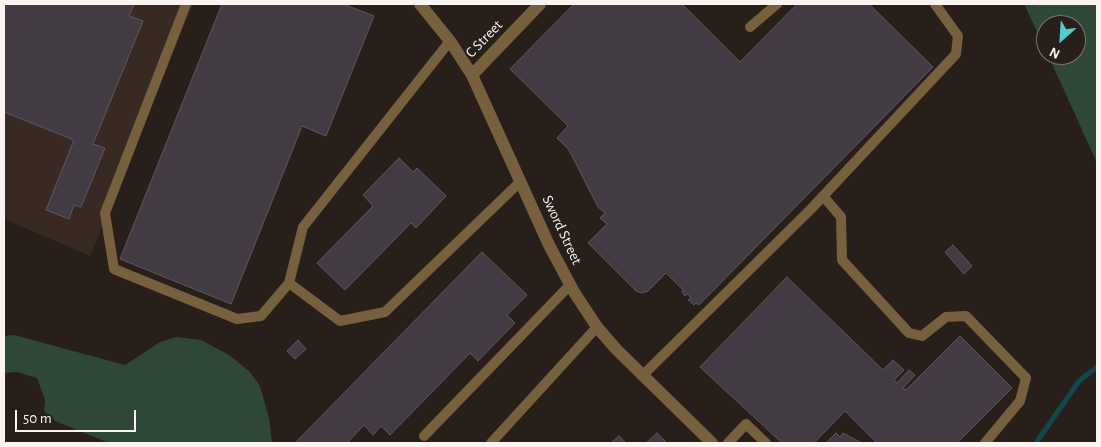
<!DOCTYPE html>
<style>
body{margin:0}
#map{position:relative;width:1101px;height:447px;overflow:hidden;background:#281f1a;font-family:"Alegreya Sans",sans-serif}
canvas{display:block}
.frame{position:absolute;inset:0;border:5px solid #faf3f0;pointer-events:none}
.north{position:absolute;left:1036px;top:15px;width:50px;height:50px;box-sizing:border-box;background:#281f1a;border:1px solid #7c7470;border-radius:50%;rotate:206deg;font-size:14px;font-weight:700;line-height:20px;text-align:center;color:#faf3f0}
.north::after{content:'';display:block;margin:auto;width:18px;height:22px;background:#52cdcd;clip-path:polygon(50% 0,100% 100%,50% 72%,0 100%)}
.scale{position:absolute;left:15px;top:410px;width:121px;height:22px;box-sizing:border-box;border:2px solid #faf3f0;border-top:0;padding-left:6px;font-size:15px;line-height:18px;white-space:nowrap;color:#faf3f0;-webkit-text-stroke:4px #281f1a;paint-order:stroke}
</style>
<div id="map">
<canvas width="1101" height="447"></canvas>
<div class="frame"></div>
<div class="north">N</div>
<div class="scale">50 m</div>
</div>
<script>
const context = document.querySelector('canvas').getContext('2d');
context.lineJoin = 'round';
function fillPath(path, color) {
  context.fillStyle = color;
  context.fill(path, 'evenodd');
}
function toPath(rows) {
  const path = new Path2D();
  for (const r of rows) {
    path.moveTo(r[0], r[1]);
    for (let i = 2; i < r.length; i += 2) path.lineTo(r[i], r[i + 1]);
  }
  return path;
}
function strokePath(path, color, width, dash) {
  context.strokeStyle = color;
  context.lineWidth = width;
  context.lineCap = dash ? 'butt' : 'round';
  context.setLineDash(dash || []);
  context.stroke(path);
}
function drawText(font, color, halo, rows, align = 'center') {
  context.font = font + ' "Alegreya Sans",sans-serif';
  context.lineWidth = 4.5;
  context.setLineDash([]);
  context.textBaseline = 'middle';
  context.strokeStyle = halo;
  context.fillStyle = color;
  for (const [text, x, y, turn = 0] of rows) {
    context.save();
    context.translate(x, y);
    context.rotate((+turn || 0) * Math.PI / 180);
    context.textAlign = isNaN(turn) ? turn : align;
    if (halo) context.strokeText(text, 0, 0);
    context.fillText(text, 0, 0);
    context.restore();
  }
}
const built = toPath([
 [4,4,193,4,90,256,4,219]
]);
const green = toPath([
 [1024,4,1097,4,1097,163,1048,55,1076,55,1076,25,1046,25,1046,51],
 [14,335,125,365,160,342,176,337,201,340,229,355,250,372,260,386,269,418,272,443,109,443,55,421,44,411,45,400,37,378,17,372,4,373,4,336]
]);
const stream = toPath([
 [1036,443,1079,381,1097,367]
]);
const building = toPath([
 [4,4,134,4,129,16,143,21,93,144,105,148,81,207,74,205,69,219,46,210,74,140,4,112,4,4],
 [222,4,343,4,374,16,326,136,302,126,231,304,120,259,222,4],
 [574,4,682,4,740,62,797,4,869,4,933,67,699,305,696,303,694,305,688,300,691,298,687,294,685,296,682,292,683,290,666,273,648,291,642,293,636,291,588,243,607,224,600,218,605,213,598,207,569,150,557,138,568,126,510,69,574,4],
 [399,158,413,172,417,168,446,196,416,228,411,223,345,290,317,263,373,206,363,195,399,158],
 [953,245,972,266,964,274,945,252,953,245],
 [482,252,527,295,507,315,515,323,478,361,470,353,390,435,381,426,373,435,364,425,348,442,349,443,295,443,482,252],
 [787,277,883,370,893,360,904,370,894,380,897,383,909,370,915,375,903,388,906,390,960,336,1012,388,957,443,877,443,845,411,814,443,782,443,700,367,787,277],
 [298,340,306,349,295,359,287,351,298,340],
 [657,433,667,443,646,443,657,433],
 [836,433,840,437,843,433,862,443,826,443,836,433],
 [619,436,626,443,611,443,619,436]
]);
const service = toPath([
 [186,4,105,213,114,269,237,319,261,316,289,283],
 [750,27,777,4],
 [450,41,303,227,289,283,340,321,385,312,521,181],
 [823,196,841,217,842,260,909,333,922,336,946,317,966,316,1026,378,1020,401,985,443],
 [642,376,811,209,956,54,958,36,935,4],
 [424,436,570,285],
 [491,443,597,327],
 [728,443,746,424,766,443]
]);
const minor = toPath([
 [472,75,540,4]
]);
const tertiary = toPath([
 [420,4,450,41,472,75,549,245,574,292,597,327,616,349,712,443]
]);
const streetNames = [
 ["C Street",484,39,-46],
 ["Sword Street",562,230,65]
];
fillPath(built, '#382922');
fillPath(green, '#2f4737');
strokePath(stream, '#13474e', 5);
fillPath(building, '#433b43');
strokePath(building, '#5e565f', 1);
strokePath(service, '#77603e', 10);
strokePath(minor, '#77603e', 12);
strokePath(tertiary, '#77603e', 12);
drawText('15px', '#faf3f0', '#281f1a', streetNames);
</script>
